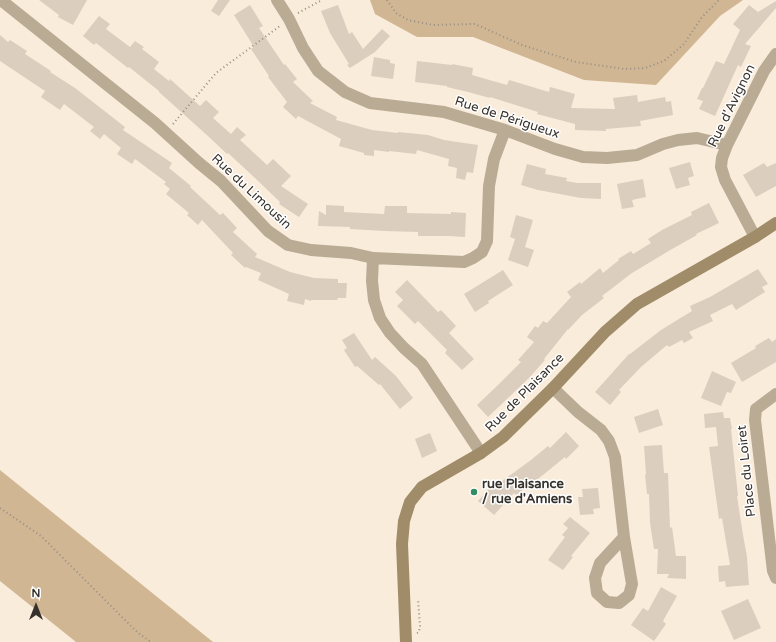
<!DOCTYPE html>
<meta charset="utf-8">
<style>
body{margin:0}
#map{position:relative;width:776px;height:642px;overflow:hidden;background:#f9ecdb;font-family:"Varela Round",sans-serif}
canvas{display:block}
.north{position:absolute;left:16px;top:586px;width:40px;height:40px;-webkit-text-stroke:3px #fff;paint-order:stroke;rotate:0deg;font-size:11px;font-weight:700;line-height:16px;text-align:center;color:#36312b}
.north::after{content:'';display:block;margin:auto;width:14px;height:18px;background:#36312b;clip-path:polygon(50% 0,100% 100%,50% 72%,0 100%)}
</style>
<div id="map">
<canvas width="776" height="642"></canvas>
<div class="north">N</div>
</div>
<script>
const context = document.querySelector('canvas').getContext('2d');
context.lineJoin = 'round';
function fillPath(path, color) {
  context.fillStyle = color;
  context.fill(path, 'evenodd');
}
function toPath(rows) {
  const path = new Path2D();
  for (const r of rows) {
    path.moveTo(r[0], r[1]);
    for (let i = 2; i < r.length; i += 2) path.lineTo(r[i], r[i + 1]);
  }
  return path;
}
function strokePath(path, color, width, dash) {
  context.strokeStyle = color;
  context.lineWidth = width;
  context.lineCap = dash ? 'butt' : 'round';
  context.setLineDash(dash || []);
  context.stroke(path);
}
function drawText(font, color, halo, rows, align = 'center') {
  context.font = font + ' "Varela Round",sans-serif';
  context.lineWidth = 3;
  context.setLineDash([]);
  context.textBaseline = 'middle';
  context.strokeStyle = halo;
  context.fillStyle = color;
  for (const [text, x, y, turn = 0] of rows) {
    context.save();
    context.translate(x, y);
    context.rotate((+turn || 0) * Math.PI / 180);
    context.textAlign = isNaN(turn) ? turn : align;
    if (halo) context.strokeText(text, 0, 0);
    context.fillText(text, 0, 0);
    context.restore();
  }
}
const green = toPath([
 [370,0,743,0,720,16,656,85,584,80,473,37,417,37,375,14],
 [0,470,213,642,76,642,0,581]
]);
const building = toPath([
 [39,0,87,0,73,25,58,17,59,15],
 [218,0,230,0,219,16,211,11],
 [776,1,776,8,745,44,751,46,741,67,738,65,715,116,699,109,703,101,697,99,702,88,703,88,716,61,724,64,740,30,733,24,749,5,758,12],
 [250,5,263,26,259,28,284,65,285,64,297,79,293,82,313,101,310,103,337,117,336,120,372,130,398,133,398,132,428,135,444,140,478,145,473,173,467,172,465,180,456,178,457,168,448,166,449,159,417,150,416,154,389,151,389,152,374,150,374,156,364,155,364,153,339,146,341,139,298,116,296,119,283,107,287,102,268,77,269,76,251,49,254,47,234,15],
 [338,5,349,34,352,32,363,49,382,29,390,36,375,52,350,68,347,65,349,64,330,33,321,11],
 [99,16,110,24,106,29,130,47,135,41,144,47,142,49,159,62,154,69,169,81,170,79,200,106,206,100,219,112,213,118,231,134,237,127,246,135,240,140,267,165,273,159,291,176,281,186,308,204,299,217,279,204,280,202,255,178,228,153,227,154,209,137,159,92,159,91,129,67,128,68,96,43,94,45,83,36],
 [0,35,8,42,10,40,27,51,25,54,51,71,50,72,75,88,125,127,123,130,172,163,169,168,191,186,190,187,220,215,223,213,237,228,233,232,257,254,255,257,290,272,314,278,338,279,338,283,347,283,346,298,338,298,337,300,311,300,311,301,305,299,304,305,287,301,289,294,258,280,261,273,246,267,245,268,231,255,233,253,202,220,198,225,187,215,189,213,166,194,170,189,164,184,166,182,135,159,132,164,117,154,121,148,104,134,100,139,90,131,94,127,64,104,60,110,41,97,45,91,0,61],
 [374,57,390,60,390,63,395,64,393,79,371,76],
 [417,61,452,65,452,64,473,68,472,75,507,85,509,80,549,92,550,87,575,94,571,108,615,109,613,98,637,95,638,102,665,97,666,102,671,101,673,115,640,121,641,126,606,129,606,131,575,130,575,124,537,114,538,112,490,97,490,98,468,92,447,87,447,86,415,82],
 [690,162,694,176,688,178,690,185,676,189,669,168],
 [764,163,767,167,776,163,776,186,756,197,743,175],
 [527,164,546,169,545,174,567,178,566,181,577,183,601,183,601,199,581,198,538,190,521,185],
 [643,179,646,197,632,200,634,207,622,209,617,184],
 [709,203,719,223,696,234,697,235,672,249,632,273,602,296,604,298,582,315,568,330,568,329,544,359,545,360,529,378,488,417,477,405,498,385,521,362,518,360,534,342,527,337,535,326,538,328,543,321,547,323,571,297,567,292,580,282,581,284,600,268,603,273,619,260,618,259,631,251,633,254,651,243,648,239,662,230,692,215,691,212],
 [326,205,344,206,344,212,384,214,385,206,407,206,407,213,451,214,451,212,466,213,465,237,448,236,418,236,418,232,384,231,350,229,350,227,318,226,319,211,326,215],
 [516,215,533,220,525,247,534,250,528,267,508,260,515,239,510,237],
 [758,269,768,284,762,287,765,292,736,310,732,304,710,315,713,321,689,332,693,338,684,343,682,340,669,347,667,345,641,367,619,390,621,392,610,405,595,392,629,354,630,354,661,330,692,311,690,306,710,297],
 [503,270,513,285,488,301,489,303,475,312,464,294],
 [407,280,438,312,441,310,456,326,449,333,474,359,462,370,445,353,447,350,418,321,415,324,397,306,403,300,395,292],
 [354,333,372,360,375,357,396,376,413,398,400,409,380,384,379,385,357,366,355,367,344,350,347,348,342,340],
 [769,338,772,342,776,339,776,362,742,382,731,363,756,348,755,346],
 [712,371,736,382,731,393,727,392,721,406,701,398],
 [658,409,663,425,639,433,634,417],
 [723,412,724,418,730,418,732,429,731,429,738,496,737,496,743,535,747,557,749,585,726,587,725,581,719,582,718,566,730,565,722,518,719,519,709,447,718,446,716,427,705,428,704,414],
 [566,432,579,446,566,459,565,457,543,475,516,495,514,493,494,515,478,501,495,482,498,484,531,460,548,446,550,448],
 [430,433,437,451,422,458,415,439],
 [662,445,664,473,668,473,670,528,672,527,676,556,686,556,686,579,667,578,669,574,657,574,658,549,654,549,650,523,649,494,647,494,645,475,646,474,644,446],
 [598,488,600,508,593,509,594,514,580,515,578,497,583,497,582,489],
 [570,517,590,533,571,556,573,557,563,570,548,560,565,537,562,535,568,528,563,524],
 [661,587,677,596,663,621,666,624,654,641,631,625,643,608,648,611],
 [748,599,761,628,734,640,721,611]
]);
const path = toPath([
 [387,0,396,13,408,20,433,25,475,24,522,45,576,62,624,69,645,68,664,61,684,44,702,17,719,0],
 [298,13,322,0],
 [173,124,216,73,280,26],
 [0,508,41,536,138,633,151,642],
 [417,633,419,632,420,626,418,599]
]);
const street = toPath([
 [1,0,155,123,199,163,221,181,268,231,288,245,311,250,351,253,373,258,464,262,473,258,482,252,487,241,489,186,494,159,505,130],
 [277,0,289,19,303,48,318,71,345,92,370,103,444,112,505,130,555,149,583,157,607,158,637,155,663,144,678,140,697,138,727,145],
 [755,237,725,180,721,167,722,158,727,145,764,71,776,54],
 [373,258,372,281,374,300,380,318,390,333,404,348,422,364,481,453],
 [553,388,578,412,601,430,609,441,615,457,624,537,600,563,595,578,597,593,607,602,619,603,629,595,632,584,624,537],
 [776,394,756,409,755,420,773,571,776,578]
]);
const secondary = toPath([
 [406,642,402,544,404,521,410,502,422,487,481,453,503,437,553,388,605,332,637,304,755,237,776,223]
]);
const markers = [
 [474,492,4,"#358c60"]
];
const streetNames = [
 ["Rue d'Avignon",732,106,-64],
 ["Rue de Périgueux",507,118,18],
 ["Rue du Limousin",251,192,43],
 ["Rue de Plaisance",525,393,-45],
 ["Place du Loiret",747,471,-96]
];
const poiNames = [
 ["rue Plaisance",482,485],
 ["/ rue d'Amiens",482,500]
];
fillPath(green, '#d0b693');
fillPath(building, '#dbcebe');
strokePath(path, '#978e83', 2, [1, 3]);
strokePath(street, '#baac94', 12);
strokePath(secondary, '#a08c68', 12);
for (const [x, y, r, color] of markers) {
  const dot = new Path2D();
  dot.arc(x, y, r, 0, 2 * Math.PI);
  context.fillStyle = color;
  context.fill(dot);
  strokePath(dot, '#fff', 1.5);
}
drawText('13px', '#36312b', '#fff', streetNames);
drawText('bold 13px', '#36312b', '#fff', poiNames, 'left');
</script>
